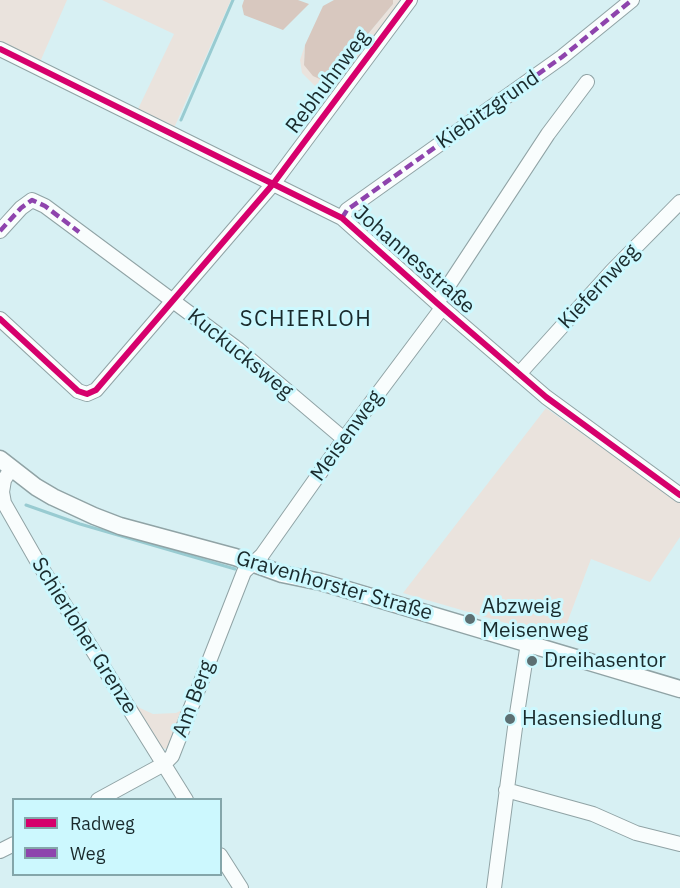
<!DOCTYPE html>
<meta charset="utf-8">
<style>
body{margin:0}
#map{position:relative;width:680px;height:888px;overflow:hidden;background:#d7f0f3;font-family:"IBM Plex Sans",sans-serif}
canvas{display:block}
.legend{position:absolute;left:12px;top:798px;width:210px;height:78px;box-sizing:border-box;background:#ccf8fe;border:2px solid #84a6aa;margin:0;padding:8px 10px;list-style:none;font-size:18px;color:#192a2c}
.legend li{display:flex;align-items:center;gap:12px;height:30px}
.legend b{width:30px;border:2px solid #84a6aa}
</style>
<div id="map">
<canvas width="680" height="888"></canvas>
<ul class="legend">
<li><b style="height:8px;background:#d6006c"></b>Radweg</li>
<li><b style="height:8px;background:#8e44ad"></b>Weg</li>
</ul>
</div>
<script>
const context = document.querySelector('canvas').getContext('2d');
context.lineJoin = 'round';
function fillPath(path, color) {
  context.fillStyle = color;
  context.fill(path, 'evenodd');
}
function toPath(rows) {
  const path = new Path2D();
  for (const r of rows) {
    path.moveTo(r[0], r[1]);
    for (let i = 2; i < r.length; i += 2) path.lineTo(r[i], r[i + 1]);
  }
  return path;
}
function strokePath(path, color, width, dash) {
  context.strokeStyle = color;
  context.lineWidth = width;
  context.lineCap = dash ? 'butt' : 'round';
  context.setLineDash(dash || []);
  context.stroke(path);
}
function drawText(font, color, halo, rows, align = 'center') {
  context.font = font + ' "IBM Plex Sans",sans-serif';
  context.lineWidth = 6;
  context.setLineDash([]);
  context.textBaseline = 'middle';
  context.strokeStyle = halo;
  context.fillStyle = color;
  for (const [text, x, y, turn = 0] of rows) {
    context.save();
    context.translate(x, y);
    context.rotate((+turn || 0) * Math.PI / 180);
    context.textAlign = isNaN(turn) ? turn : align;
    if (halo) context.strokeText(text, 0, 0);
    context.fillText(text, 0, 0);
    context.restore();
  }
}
const green = toPath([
 [0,0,67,0,40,62,0,43],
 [102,0,231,0,174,128,138,109,174,34],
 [393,0,406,0,336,88,329,93,321,92,302,73,300,60,305,45,304,65,338,70,393,4],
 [546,408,680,503,680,537,650,582,591,559,561,639,403,593],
 [130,699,140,708,153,714,176,713,182,710,188,701,170,746,167,749,160,748]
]);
const forest = toPath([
 [244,0,298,0,309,4,283,30,244,15,242,6],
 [334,0,393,0,393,4,338,70,324,81,313,76,304,65,305,45,323,6]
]);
const stream = toPath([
 [181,120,233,0],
 [26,505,80,524,235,569]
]);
const minor = toPath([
 [0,49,342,218,437,303,546,397,680,495],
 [342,218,347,210,562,57,632,0],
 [0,231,21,208,32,200,45,206,239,350,344,439],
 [437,303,548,134,587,82],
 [0,319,78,391,87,394,96,390,273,184,410,0],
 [519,374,612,271,680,202],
 [11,469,4,480,2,492,4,503,36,559,186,800],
 [506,790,593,814,636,833,680,844],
 [98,800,164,764,172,756,244,572,262,555,344,439,442,308],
 [0,851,14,844],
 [220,855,241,888],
 [494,888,516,720,528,643]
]);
const major = toPath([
 [0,459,36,487,53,497,94,516,120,526,235,557,282,574,321,582,680,689]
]);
const quiet = toPath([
 [342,218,347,210,562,57,632,0],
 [0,231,21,208,32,200,45,206,79,232]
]);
const cycleway = toPath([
 [0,49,342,218,437,303,546,397,680,495],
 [0,319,78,391,87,394,96,390,273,184,410,0]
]);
const markers = [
 [470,619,6,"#5c6f72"],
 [532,661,6,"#5c6f72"],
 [510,719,6,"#5c6f72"]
];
const streetNames = [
 ["Rebhuhnweg",328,82,-53],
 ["Kiebitzgrund",488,110,-35],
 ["Johannesstraße",414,260,41],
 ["Kiefernweg",599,287,-47],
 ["Kuckucksweg",240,354,39],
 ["Meisenweg",347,436,-54],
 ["Gravenhorster Straße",334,586,16],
 ["Schierloher Grenze",84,636,58],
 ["Am Berg",194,699,-69]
];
const poiNames = [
 ["Abzweig",482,607],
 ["Meisenweg",482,631],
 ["Dreihasentor",544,661],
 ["Hasensiedlung",522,719]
];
const neighbourhoodNames = [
 ["SCHIERLOH",306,320]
];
fillPath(green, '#eae3dd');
fillPath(forest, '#d8c8bf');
strokePath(stream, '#98cbd1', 3);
strokePath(minor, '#90a3a5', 16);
strokePath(major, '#90a3a5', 19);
strokePath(minor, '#f9fdfd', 14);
strokePath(major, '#f9fdfd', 16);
strokePath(quiet, '#8e44ad', 4.5, [9, 4.5]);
strokePath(cycleway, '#d6006c', 6);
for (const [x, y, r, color] of markers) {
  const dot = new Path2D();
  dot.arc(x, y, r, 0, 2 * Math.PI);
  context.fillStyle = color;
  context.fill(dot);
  strokePath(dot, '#ccf8fe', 2);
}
drawText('21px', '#192a2c', '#ccf8fe', streetNames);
drawText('21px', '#192a2c', '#ccf8fe', poiNames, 'left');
context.letterSpacing = '1.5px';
drawText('22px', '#192a2c', '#ccf8fe', neighbourhoodNames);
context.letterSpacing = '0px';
</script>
